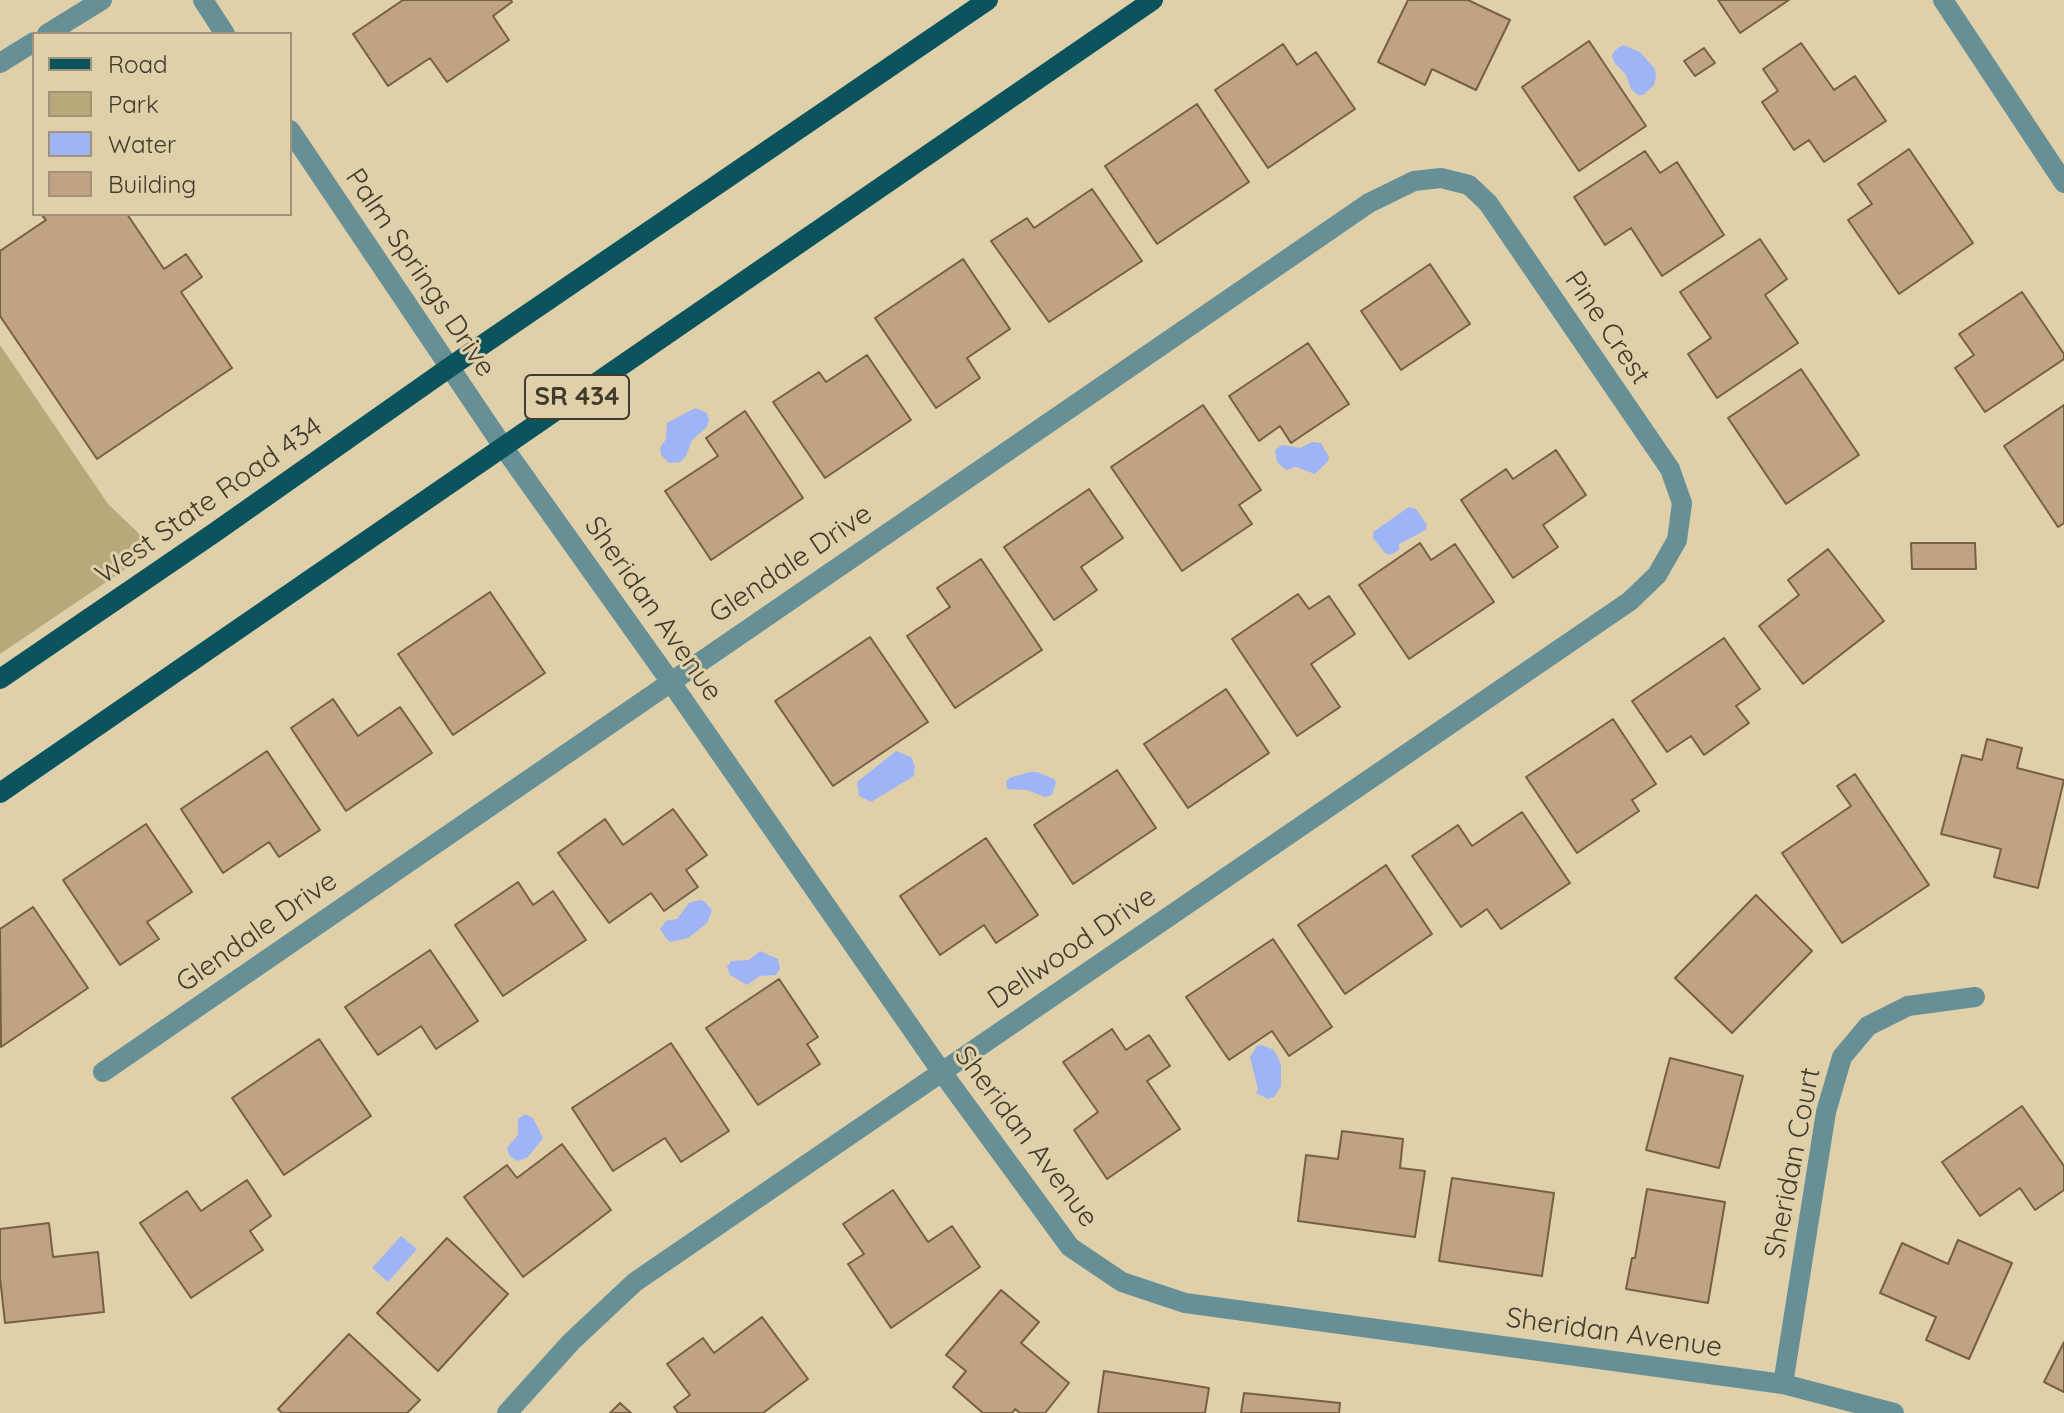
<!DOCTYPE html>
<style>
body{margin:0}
#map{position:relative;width:2064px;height:1413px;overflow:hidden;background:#dfd0aa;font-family:Quicksand,sans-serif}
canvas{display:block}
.legend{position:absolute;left:32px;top:32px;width:260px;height:184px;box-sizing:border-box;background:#dfd0aa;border:2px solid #a09478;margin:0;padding:10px 14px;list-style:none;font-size:24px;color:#413b2c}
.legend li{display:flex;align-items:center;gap:16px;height:40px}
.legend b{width:40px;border:2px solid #a09478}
</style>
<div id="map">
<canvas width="2064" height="1413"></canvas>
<ul class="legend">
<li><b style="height:10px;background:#0b545e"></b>Road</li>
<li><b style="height:22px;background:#b9a879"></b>Park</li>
<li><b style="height:22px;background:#9eb4f7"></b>Water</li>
<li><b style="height:22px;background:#bfa384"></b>Building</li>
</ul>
</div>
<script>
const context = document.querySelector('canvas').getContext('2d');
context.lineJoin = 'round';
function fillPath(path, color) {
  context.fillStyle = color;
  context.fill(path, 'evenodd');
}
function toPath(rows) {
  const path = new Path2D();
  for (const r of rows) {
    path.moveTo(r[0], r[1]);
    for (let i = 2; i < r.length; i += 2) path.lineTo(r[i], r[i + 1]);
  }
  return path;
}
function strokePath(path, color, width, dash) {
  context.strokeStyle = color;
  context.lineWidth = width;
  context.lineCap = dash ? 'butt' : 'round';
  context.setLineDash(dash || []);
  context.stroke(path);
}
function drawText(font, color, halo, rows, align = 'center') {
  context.font = font + ' Quicksand,sans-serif';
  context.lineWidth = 6;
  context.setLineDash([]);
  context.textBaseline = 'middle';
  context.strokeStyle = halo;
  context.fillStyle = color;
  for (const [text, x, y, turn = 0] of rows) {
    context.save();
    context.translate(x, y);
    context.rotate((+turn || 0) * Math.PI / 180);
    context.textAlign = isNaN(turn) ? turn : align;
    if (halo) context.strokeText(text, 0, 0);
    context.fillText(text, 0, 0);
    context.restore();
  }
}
const green = toPath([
 [0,345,108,504,155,549,0,654]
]);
const water = toPath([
 [1623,45,1640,52,1655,69,1656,77,1654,85,1643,95,1638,95,1631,89,1626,75,1614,62,1612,56,1615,50],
 [695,408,707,413,709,419,707,427,692,440,686,456,680,462,669,463,661,455,660,448,666,439,667,423],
 [1312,442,1321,443,1329,457,1328,461,1315,474,1296,467,1286,470,1277,462,1275,450,1282,445,1300,448],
 [1409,507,1416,509,1427,525,1426,530,1399,544,1399,550,1390,555,1385,553,1373,538,1373,532],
 [896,751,911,757,915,766,914,776,871,802,859,796,857,782],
 [1030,772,1037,772,1054,779,1056,783,1052,795,1045,797,1027,790,1007,789,1006,781,1012,777],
 [699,900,704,901,712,910,707,923,688,938,670,942,666,938,660,929,666,921,677,919,689,903],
 [760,951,778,959,780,968,776,975,760,976,747,985,730,975,727,967,731,961,749,960],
 [1262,1045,1274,1050,1281,1064,1281,1086,1274,1097,1268,1099,1256,1093,1258,1089,1250,1057,1257,1046],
 [525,1114,533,1118,543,1138,528,1157,517,1161,509,1155,507,1148,518,1135,518,1119],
 [401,1236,417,1249,388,1282,372,1268]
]);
const building = toPath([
 [403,0,511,0,512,2,493,16,509,40,447,82,430,58,388,86,353,34,403,0],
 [1408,0,1468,0,1510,20,1476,90,1432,69,1425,85,1378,62,1408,0],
 [1718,0,1789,0,1740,33,1718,0],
 [1589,41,1646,126,1579,171,1522,87,1589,41],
 [1801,43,1834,90,1855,76,1886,121,1824,162,1809,140,1794,150,1762,102,1778,91,1763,69,1801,43],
 [1283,44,1297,65,1316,52,1355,109,1268,168,1215,90,1283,44],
 [1704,48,1715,63,1695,76,1684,61,1704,48],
 [1197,104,1249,182,1157,244,1105,166,1197,104],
 [1909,149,1973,243,1899,294,1848,220,1872,204,1858,184,1909,149],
 [1645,151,1660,173,1677,162,1724,235,1662,276,1631,228,1605,245,1574,197,1645,151],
 [1092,189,1142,261,1049,322,991,241,1027,218,1034,228,1092,189],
 [41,214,127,214,164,269,186,254,202,277,181,292,232,368,97,459,0,316,0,251,46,220,41,214],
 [1760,239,1787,279,1765,295,1798,343,1717,398,1688,354,1711,338,1680,292,1760,239],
 [963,259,1010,329,967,358,980,378,936,408,875,318,963,259],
 [1430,264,1470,324,1401,370,1361,311,1430,264],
 [2022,292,2064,354,2064,359,1985,412,1955,368,1974,355,1959,334,2022,292],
 [1308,343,1349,404,1291,443,1280,426,1259,441,1229,396,1308,343],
 [867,355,911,420,825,478,773,402,819,372,826,382,867,355],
 [1801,369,1859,455,1786,504,1728,418,1801,369],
 [1203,405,1261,490,1239,505,1252,524,1182,571,1111,467,1203,405],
 [2064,405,2064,523,2058,527,2004,446,2064,405],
 [745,411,803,498,711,560,665,491,718,456,706,438,745,411],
 [1556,450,1586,495,1543,525,1558,547,1513,578,1461,500,1506,469,1513,479,1556,450],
 [1089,489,1123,538,1081,567,1097,590,1054,620,1004,547,1089,489],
 [1420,543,1431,560,1455,544,1494,602,1409,659,1359,585,1420,543],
 [1911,543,1975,543,1976,569,1912,569,1911,543],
 [1828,549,1884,621,1803,684,1759,626,1799,595,1788,580,1828,549],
 [981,559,1042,650,955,708,907,636,950,607,937,588,981,559],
 [490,592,545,673,453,735,398,654,490,592],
 [1298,594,1309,609,1329,596,1355,634,1311,664,1340,707,1297,736,1232,639,1298,594],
 [870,637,928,722,833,786,775,701,870,637],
 [1724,638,1760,689,1736,706,1749,723,1704,755,1691,736,1667,752,1632,701,1724,638],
 [1226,689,1269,753,1188,808,1144,744,1226,689],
 [333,699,358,736,400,707,432,753,346,811,291,728,333,699],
 [1613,719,1656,784,1632,800,1639,811,1577,853,1526,777,1613,719],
 [1987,739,2022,748,2017,768,2064,780,2038,888,1994,877,2001,849,1941,834,1962,755,1982,760,1987,739],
 [267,751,320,830,279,857,269,842,223,873,181,809,267,751],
 [1117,770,1156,828,1073,884,1034,825,1117,770],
 [1855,774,1929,885,1842,943,1782,853,1851,806,1837,786,1855,774],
 [673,809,707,855,686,870,698,887,664,911,651,893,609,923,558,853,605,819,623,845,673,809],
 [1522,812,1570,883,1501,929,1487,909,1461,927,1412,856,1458,825,1472,846,1522,812],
 [146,824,192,892,147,922,159,939,120,965,63,880,146,824],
 [986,838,1038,915,996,943,984,925,940,955,900,896,986,838],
 [1386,865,1432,934,1345,994,1298,925,1386,865],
 [518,882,533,905,553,891,586,940,503,996,455,925,518,882],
 [1756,895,1812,951,1732,1033,1675,978,1756,895],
 [33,907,88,988,1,1047,0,929,33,907],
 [1273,939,1332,1027,1289,1056,1272,1031,1229,1060,1186,997,1273,939],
 [430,950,478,1021,436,1049,421,1026,378,1055,345,1007,430,950],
 [779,979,818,1037,807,1044,820,1064,758,1105,706,1028,779,979],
 [1112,1029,1126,1050,1149,1035,1170,1066,1147,1081,1180,1129,1107,1179,1074,1130,1098,1112,1063,1062,1112,1029],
 [319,1039,371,1116,284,1175,232,1098,319,1039],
 [671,1043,729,1131,681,1162,665,1138,613,1171,572,1108,671,1043],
 [1670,1058,1743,1076,1719,1168,1646,1150,1670,1058],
 [2022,1106,2064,1166,2064,1190,2035,1210,2020,1188,1980,1216,1942,1162,2022,1106],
 [1342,1131,1403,1139,1400,1168,1425,1171,1415,1237,1298,1221,1306,1155,1338,1159,1342,1131],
 [562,1144,611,1210,523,1277,464,1197,507,1165,517,1178,562,1144],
 [1452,1178,1554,1193,1542,1276,1439,1261,1452,1178],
 [247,1180,271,1216,250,1231,263,1250,191,1298,140,1223,187,1191,201,1211,247,1180],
 [1647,1189,1725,1202,1708,1303,1626,1289,1632,1258,1635,1258,1647,1189],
 [893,1190,928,1242,952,1226,980,1267,891,1328,848,1264,864,1254,843,1224,893,1190],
 [49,1223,53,1257,98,1252,104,1312,5,1323,0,1277,0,1229,49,1223],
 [447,1238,508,1294,438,1371,377,1313,447,1238],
 [1958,1240,2012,1263,1969,1359,1926,1340,1936,1317,1880,1293,1902,1243,1948,1264,1958,1240],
 [1001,1290,1039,1322,1021,1343,1069,1383,1045,1413,1020,1413,1015,1409,1012,1413,983,1413,953,1387,966,1371,946,1355,1001,1290],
 [762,1317,808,1379,763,1413,678,1413,674,1407,690,1395,667,1364,703,1338,714,1353,762,1317],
 [349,1334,420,1400,407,1413,282,1413,278,1409,349,1334],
 [2064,1342,2064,1392,2044,1382,2064,1342],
 [1104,1371,1209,1388,1205,1413,1098,1413,1104,1371],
 [1244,1393,1340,1403,1339,1413,1241,1413,1244,1393],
 [620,1403,631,1413,610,1413,620,1403]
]);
const minor = toPath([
 [203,0,225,34],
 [1943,0,2064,183],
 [47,34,102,0],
 [0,63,34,42],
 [290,130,504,448,670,681,941,1071,1070,1247,1122,1282,1185,1303,1783,1384,1894,1413],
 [103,1072,1369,203,1414,181,1441,178,1469,185,1488,203,1670,469,1682,503,1677,540,1657,575,1630,601,635,1282,571,1342,507,1413],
 [1783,1384,1826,1112,1842,1057,1868,1026,1908,1006,1975,997]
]);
const major = toPath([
 [0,679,214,533,450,367,988,0],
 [0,793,1153,0]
]);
const shields = [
 [577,397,104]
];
const shieldNames = [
 ["SR 434",577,397]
];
const streetNames = [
 ["Palm Springs Drive",420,273,56],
 ["Pine Crest",1607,328,56],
 ["West State Road 434",209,501,-35],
 ["Glendale Drive",791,564,-34],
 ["Sheridan Avenue",653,609,55],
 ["Glendale Drive",257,932,-35],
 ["Dellwood Drive",1072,948,-34],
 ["Sheridan Avenue",1026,1137,53],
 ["Sheridan Court",1793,1163,-79],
 ["Sheridan Avenue",1614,1333,8]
];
fillPath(green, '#b9a879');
fillPath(water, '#9eb4f7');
fillPath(building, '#bfa384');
strokePath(building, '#785f42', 2);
strokePath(minor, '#678f96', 20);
strokePath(major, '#0b545e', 20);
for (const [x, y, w] of shields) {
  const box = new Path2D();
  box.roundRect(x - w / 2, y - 22, w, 44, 6);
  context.fillStyle = '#dfd0aa';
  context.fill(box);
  strokePath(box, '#413b2c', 2);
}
drawText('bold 26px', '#413b2c', null, shieldNames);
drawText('28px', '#413b2c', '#dfd0aa', streetNames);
</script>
